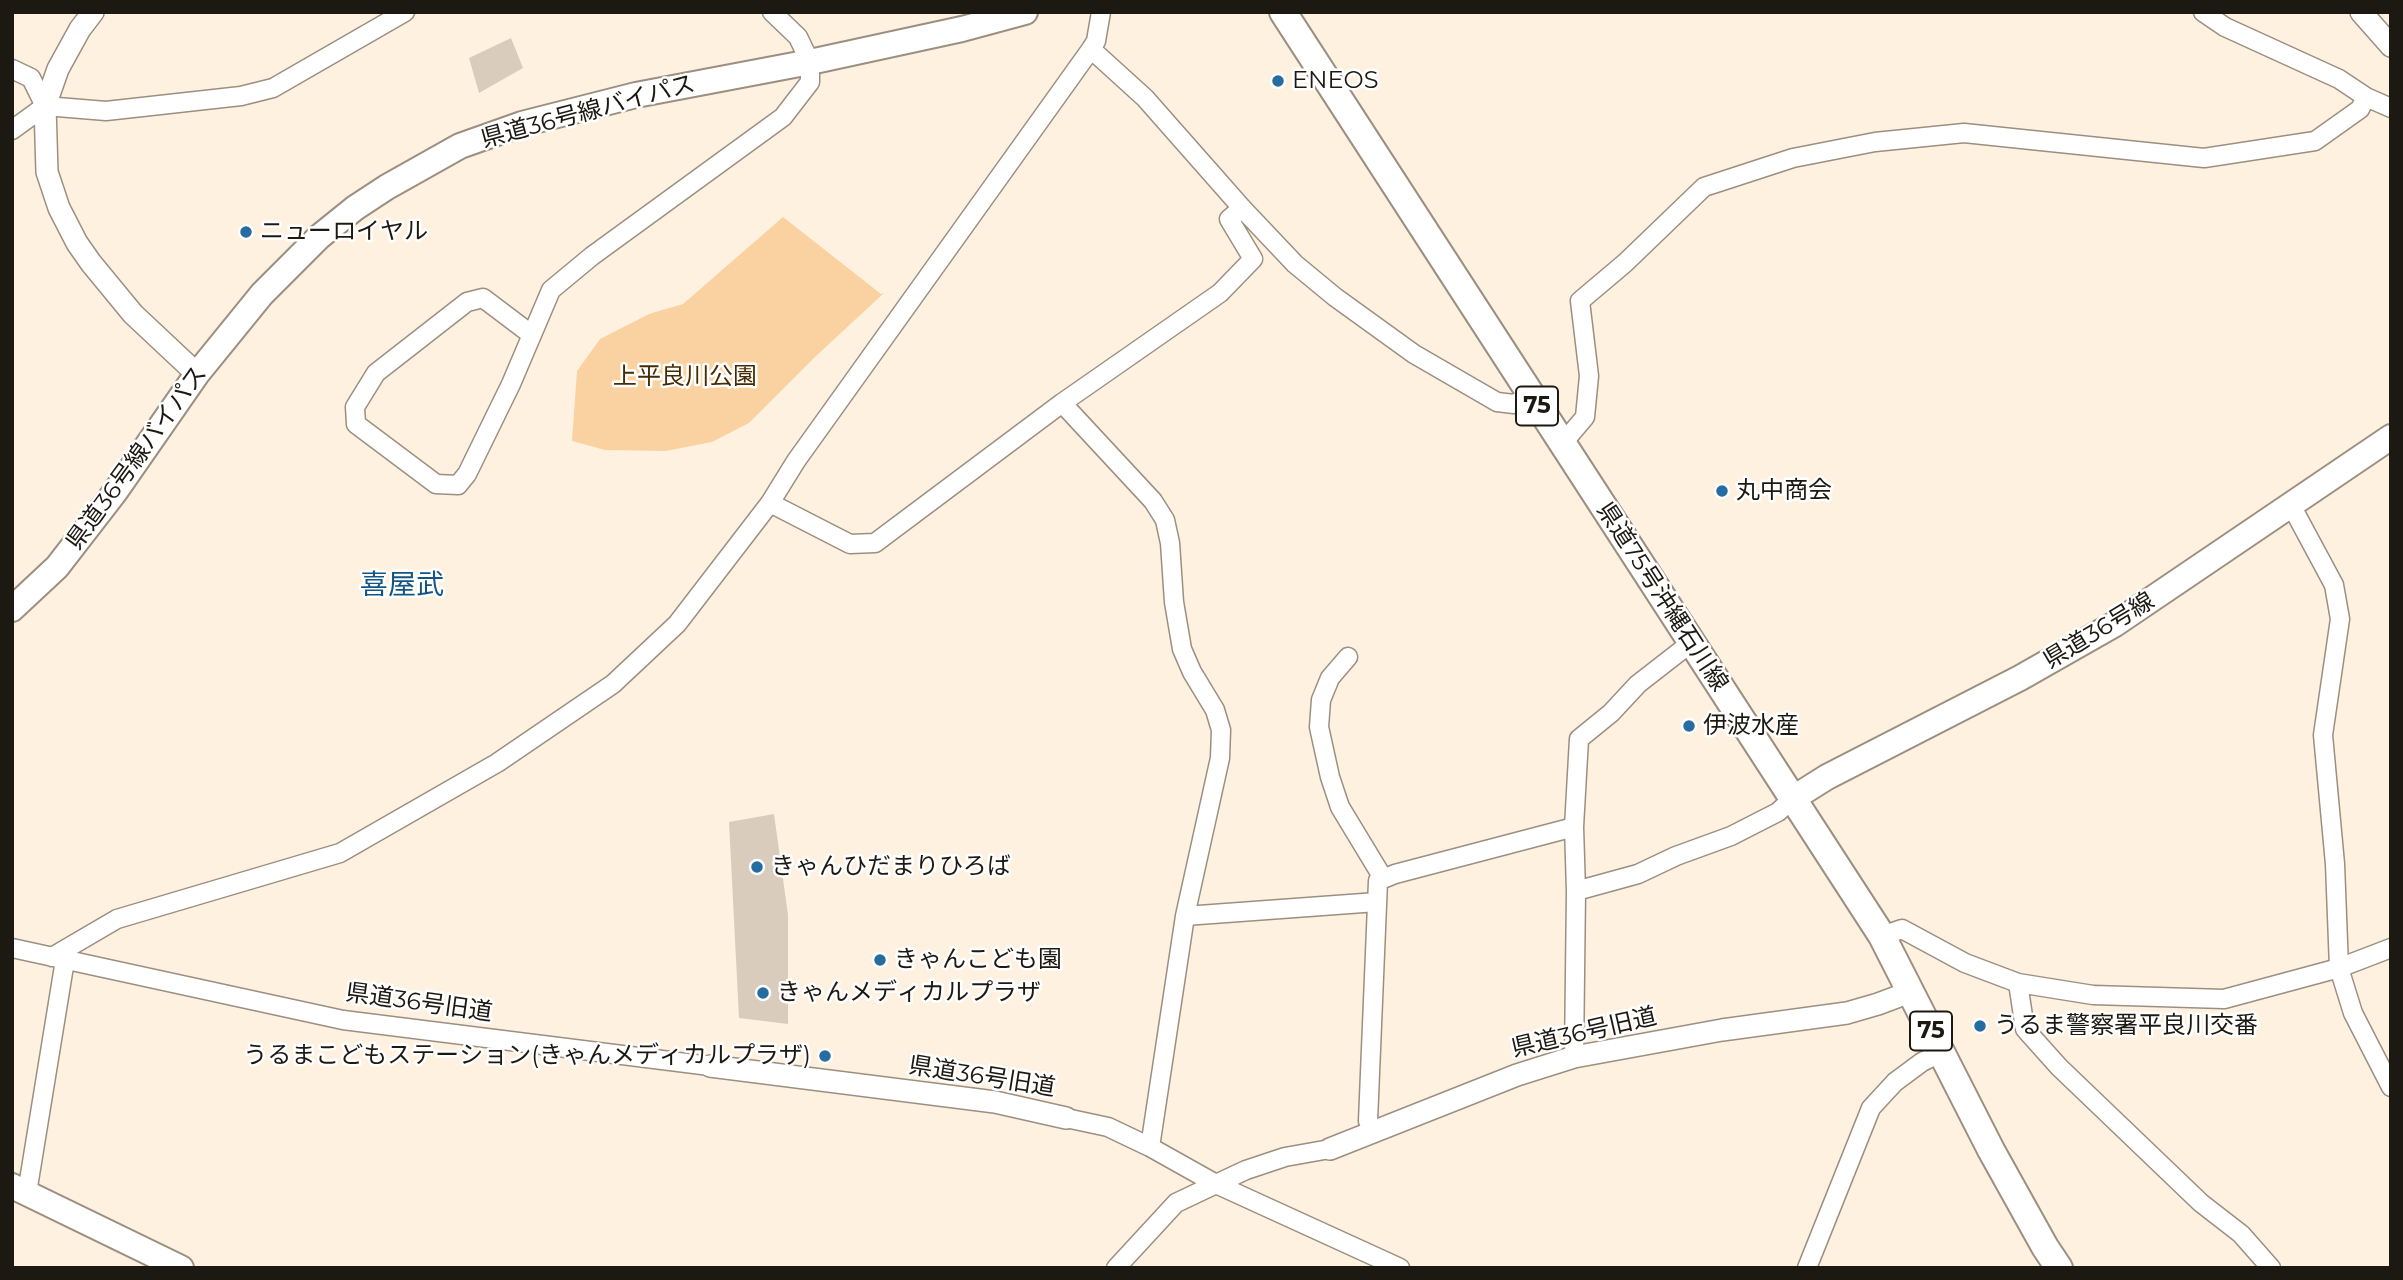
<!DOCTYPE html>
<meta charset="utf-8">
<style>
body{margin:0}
#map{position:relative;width:2403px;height:1280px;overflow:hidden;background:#fff1e0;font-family:Montserrat,sans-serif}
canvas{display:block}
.frame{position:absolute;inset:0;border:14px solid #1c1812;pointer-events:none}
</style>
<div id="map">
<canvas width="2403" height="1280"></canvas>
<div class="frame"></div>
</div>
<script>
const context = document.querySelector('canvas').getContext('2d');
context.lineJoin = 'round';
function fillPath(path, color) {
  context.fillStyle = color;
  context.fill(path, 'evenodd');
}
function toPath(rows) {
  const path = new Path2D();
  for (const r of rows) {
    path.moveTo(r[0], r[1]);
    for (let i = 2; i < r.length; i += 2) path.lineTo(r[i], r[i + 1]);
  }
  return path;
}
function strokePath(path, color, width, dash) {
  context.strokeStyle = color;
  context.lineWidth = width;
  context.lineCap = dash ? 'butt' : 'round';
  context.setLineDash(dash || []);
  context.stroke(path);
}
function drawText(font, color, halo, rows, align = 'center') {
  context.font = font + ' Montserrat,"Noto Sans JP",sans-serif';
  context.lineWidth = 5;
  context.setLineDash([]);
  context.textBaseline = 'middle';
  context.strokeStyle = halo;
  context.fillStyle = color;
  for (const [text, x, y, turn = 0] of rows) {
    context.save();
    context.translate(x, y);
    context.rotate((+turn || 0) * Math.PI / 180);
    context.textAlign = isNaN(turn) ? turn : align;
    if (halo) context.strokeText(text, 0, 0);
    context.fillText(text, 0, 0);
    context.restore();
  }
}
const green = toPath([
 [783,217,881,294,884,293,815,357,749,423,712,442,666,451,605,450,572,441,577,371,600,339,649,314,683,304]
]);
const building = toPath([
 [511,38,523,68,479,93,469,58],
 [774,814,788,915,788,1024,739,1018,729,822]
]);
const minor = toPath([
 [2203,12,2225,27,2339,79,2366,97,2391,108],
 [1091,49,1145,98,1242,208,1295,264,1335,297,1414,354,1497,402,1514,404,1530,395],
 [12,69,31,78,45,106],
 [12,130,45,106,106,111,241,96,273,88,405,12],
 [532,335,483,298,467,302,376,373,355,407,356,424,436,484,458,485,467,474,511,384,551,290,592,256,783,117,810,82,810,62,798,37,772,12],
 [1062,403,1153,501,1165,520,1170,543,1174,602,1182,649,1192,672,1215,710,1221,730,1220,758,1185,916,1150,1147],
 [1563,443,1585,417,1589,376,1580,301,1625,263,1704,187,1793,158,1875,142,1964,133,2204,158,2315,141,2360,109,2366,97],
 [770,503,850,544,875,543,1062,403,1220,293,1253,259,1229,219,1242,208],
 [2291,505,2334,585,2340,619,2323,735,2335,864,2339,968,2353,1013,2391,1087],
 [1348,657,1330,678,1321,700,1319,727,1330,777,1340,807,1383,878],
 [1576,891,1638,874,1676,856,1731,836,1778,812,1792,799],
 [1185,916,1377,902],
 [1882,936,1902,929,1965,963,2018,983,2093,995,2224,999,2339,968,2391,948],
 [12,948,343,1020,710,1066],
 [52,957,117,919,340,853,497,763,613,684,677,624,770,503,796,461,1091,49,1096,41,1101,12],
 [2018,983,2025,1029,2059,1067,2201,1203,2241,1234,2271,1268],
 [1574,1057,1576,891,1574,827,1579,739,1611,713,1638,684,1692,642],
 [1066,1118,1108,1127,1150,1147,1216,1184,1246,1170,1285,1157,1330,1149],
 [1374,1132,1368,1121,1378,881,1395,874,1574,827],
 [27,1193,65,960],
 [1116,1268,1176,1203,1216,1184,1400,1268],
 [1807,1268,1871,1108,1895,1082,1922,1062,1942,1052]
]);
const tertiary = toPath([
 [93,12,80,29,58,69,45,106,47,172,59,208,77,243,91,263,133,314,197,374],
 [2361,12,2391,46],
 [710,1066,995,1102,1066,1118],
 [1330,1149,1517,1075,1574,1057,1722,1030,1847,1013,1878,1004,1910,992]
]);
const secondary = toPath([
 [12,609,57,567,115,492,197,374,262,294,319,237,355,208,387,187,460,146,522,124,636,95,810,62,962,29,1025,12],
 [1792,799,1827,777,2020,678,2115,624,2391,437],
 [12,1186,181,1268]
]);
const primary = toPath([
 [1283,12,1882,936,1991,1150,2045,1247,2059,1268]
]);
const markers = [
 [1278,81,7,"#256ca0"],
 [246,232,7,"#256ca0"],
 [1722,491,7,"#256ca0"],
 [1689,726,7,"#256ca0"],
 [757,867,7,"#256ca0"],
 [880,960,7,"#256ca0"],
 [763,993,7,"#256ca0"],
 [1980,1026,7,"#256ca0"],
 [825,1056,7,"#256ca0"]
];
const shields = [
 [1537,406,42],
 [1931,1031,42]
];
const shieldNames = [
 ["75",1537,406],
 ["75",1931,1031]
];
const poiNames = [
 ["ENEOS",1292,81],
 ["ニューロイヤル",260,232],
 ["丸中商会",1736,491],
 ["伊波水産",1703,726],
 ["きゃんひだまりひろば",771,867],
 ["きゃんこども園",894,960],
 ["きゃんメディカルプラザ",777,993],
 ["うるま警察署平良川交番",1994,1026],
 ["うるまこどもステーション(きゃんメディカルプラザ)",811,1056,"right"]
];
const streetNames = [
 ["県道36号線バイパス",588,112,-15],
 ["県道36号線バイパス",137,458,-54],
 ["県道75号沖縄石川線",1662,597,57],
 ["県道36号線",2099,631,-31],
 ["県道36号旧道",419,1003,8],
 ["県道36号旧道",1584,1033,-13],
 ["県道36号旧道",982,1077,9]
];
const parkNames = [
 ["上平良川公園",685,377]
];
const quarterNames = [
 ["喜屋武",402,586]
];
fillPath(green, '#fad2a2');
fillPath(building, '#daccbc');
strokePath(minor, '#9c8f80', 21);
strokePath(tertiary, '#9c8f80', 24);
strokePath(secondary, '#9c8f80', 28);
strokePath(primary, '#9c8f80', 30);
strokePath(minor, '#fff', 18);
strokePath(tertiary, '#fff', 21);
strokePath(secondary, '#fff', 24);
strokePath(primary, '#fff', 26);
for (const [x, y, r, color] of markers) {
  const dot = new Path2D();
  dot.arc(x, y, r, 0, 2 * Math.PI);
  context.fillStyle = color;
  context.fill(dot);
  strokePath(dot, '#fff', 2.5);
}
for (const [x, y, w] of shields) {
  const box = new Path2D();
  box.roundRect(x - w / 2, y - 19.5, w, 39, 5);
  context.fillStyle = '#fff';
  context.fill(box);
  strokePath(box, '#1c1812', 2);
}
drawText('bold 23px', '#1c1812', null, shieldNames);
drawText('24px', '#1c1812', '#fff', poiNames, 'left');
drawText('24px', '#1c1812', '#fff', streetNames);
drawText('24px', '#472b00', '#fff', parkNames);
drawText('28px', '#135685', '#fff', quarterNames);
</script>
